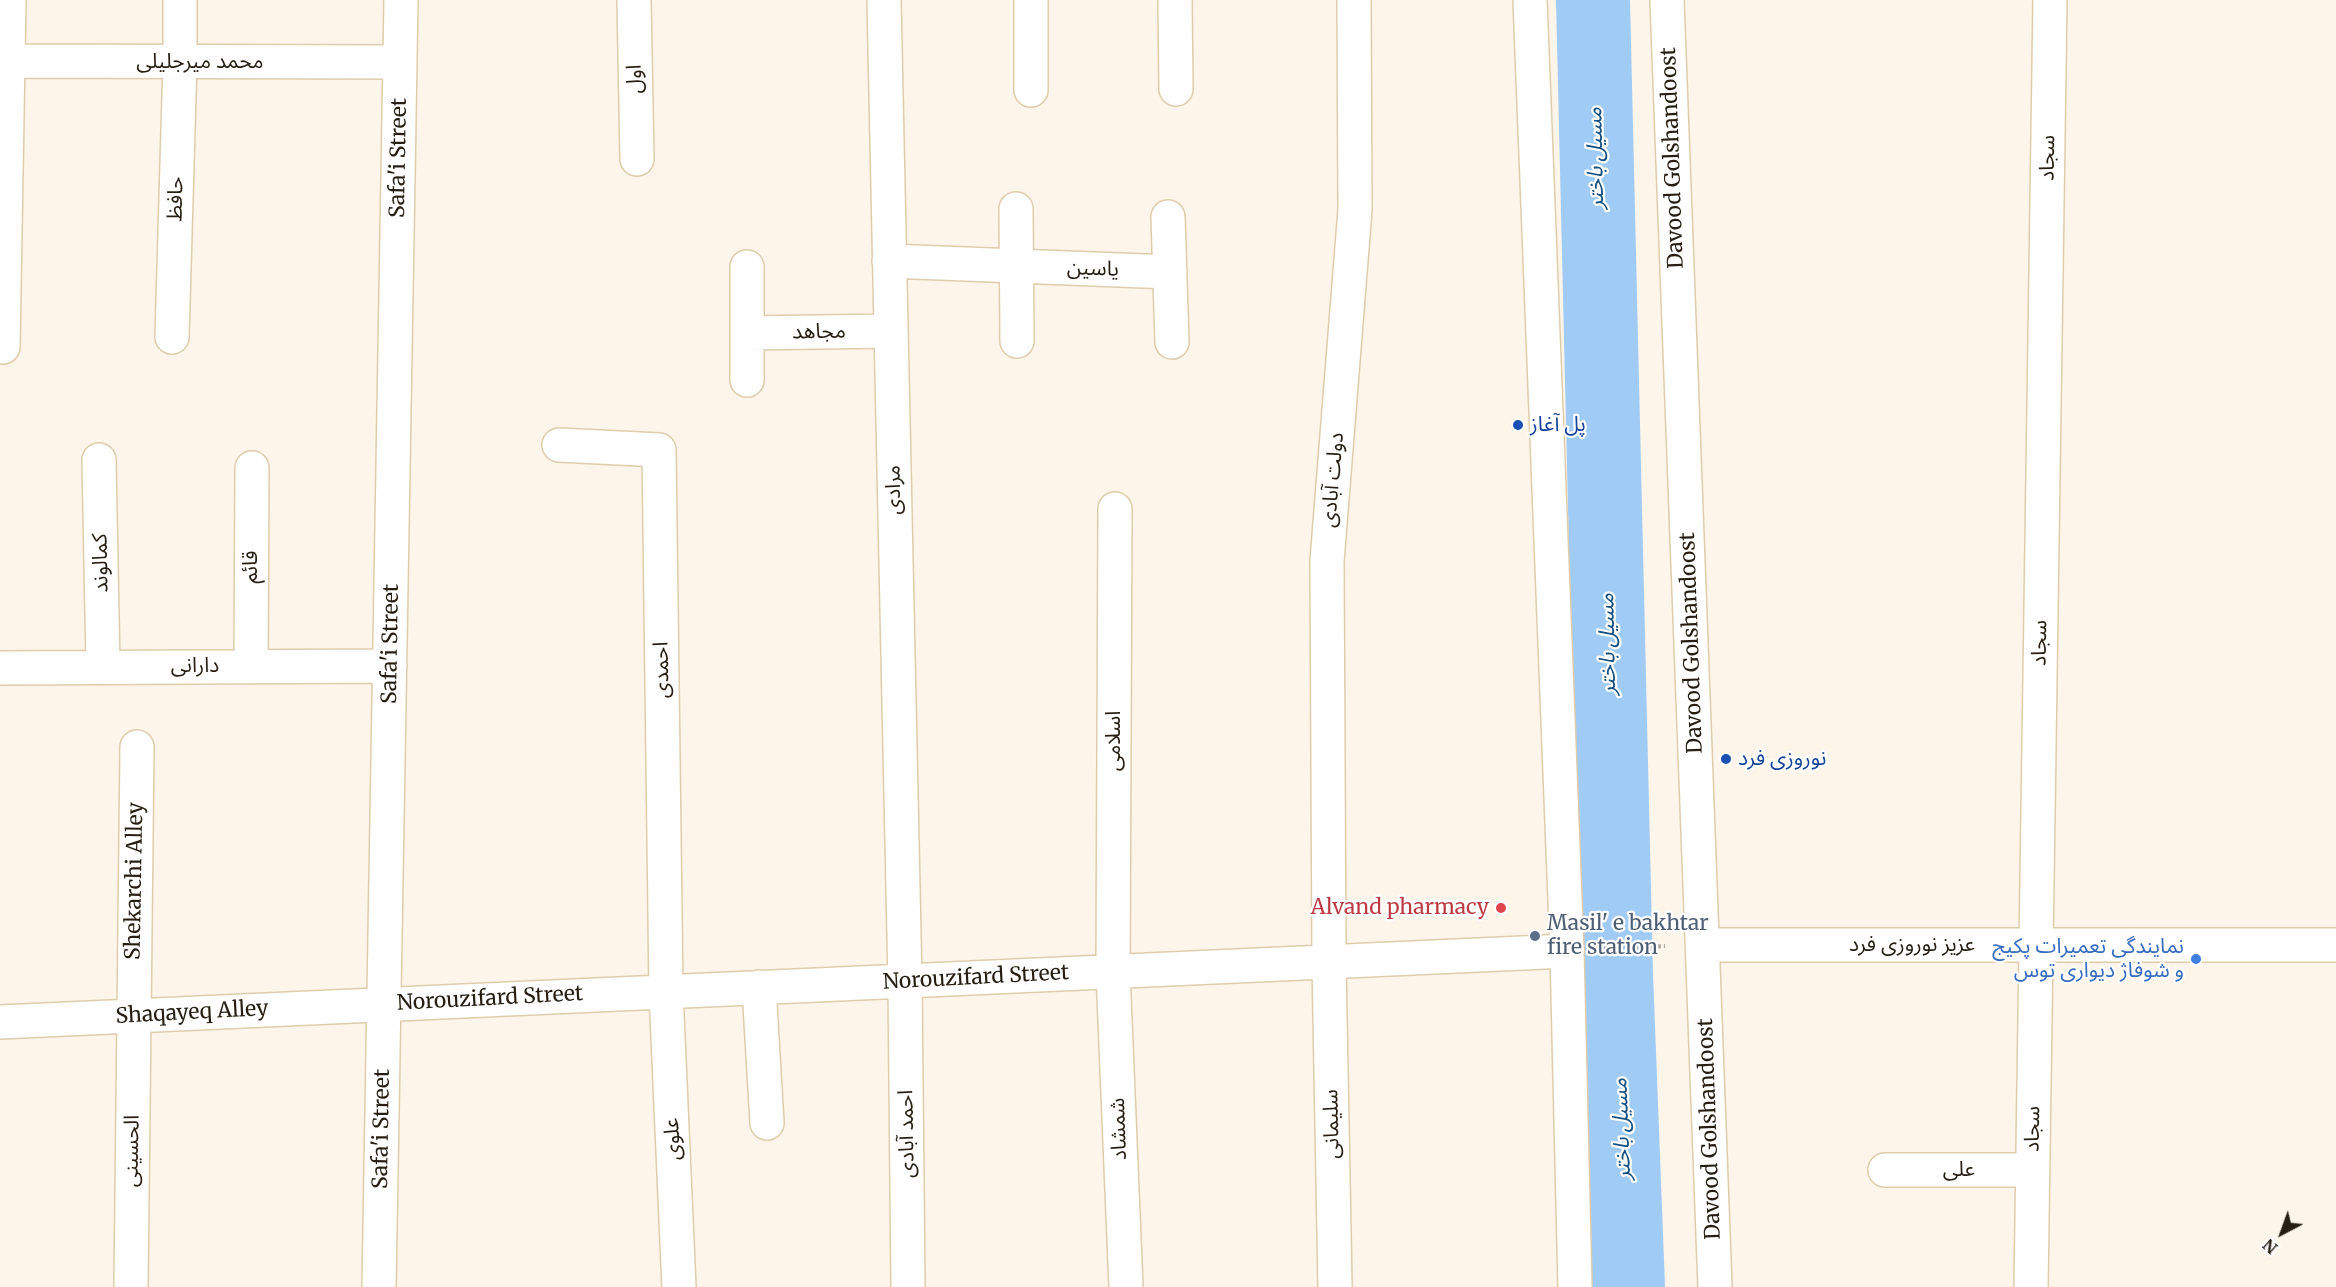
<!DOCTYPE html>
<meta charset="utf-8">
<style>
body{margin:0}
#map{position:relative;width:2336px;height:1287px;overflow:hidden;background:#fdf5e9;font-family:Merriweather,serif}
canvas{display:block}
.north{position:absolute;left:2252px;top:1203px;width:60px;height:60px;-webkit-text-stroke:4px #fff;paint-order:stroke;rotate:221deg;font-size:16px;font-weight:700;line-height:24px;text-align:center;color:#261e13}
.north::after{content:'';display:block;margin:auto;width:21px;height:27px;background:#261e13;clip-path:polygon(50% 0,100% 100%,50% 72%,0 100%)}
</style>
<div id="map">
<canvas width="2336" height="1287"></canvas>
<div class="north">N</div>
</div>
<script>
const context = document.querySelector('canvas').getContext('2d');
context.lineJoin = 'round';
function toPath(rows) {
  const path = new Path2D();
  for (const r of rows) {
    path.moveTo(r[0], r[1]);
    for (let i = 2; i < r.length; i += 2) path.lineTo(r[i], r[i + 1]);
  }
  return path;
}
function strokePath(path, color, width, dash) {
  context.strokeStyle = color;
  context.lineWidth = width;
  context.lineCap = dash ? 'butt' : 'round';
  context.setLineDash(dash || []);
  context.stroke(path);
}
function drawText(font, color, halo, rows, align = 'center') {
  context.font = font + ' Merriweather,"Noto Sans Arabic",serif';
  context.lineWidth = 4.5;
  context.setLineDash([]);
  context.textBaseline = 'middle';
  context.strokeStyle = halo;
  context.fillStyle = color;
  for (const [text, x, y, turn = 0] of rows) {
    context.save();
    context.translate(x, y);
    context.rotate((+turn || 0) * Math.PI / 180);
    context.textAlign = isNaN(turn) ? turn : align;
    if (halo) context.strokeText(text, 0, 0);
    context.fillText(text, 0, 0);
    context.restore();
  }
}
const river = toPath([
 [1593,0,1616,974,1628,1287]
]);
const path = toPath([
 [1604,949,1665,946]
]);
const minor = toPath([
 [634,0,637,159],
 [884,0,905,981,908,1287],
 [1175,0,1176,89],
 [0,61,400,62],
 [1031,90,1031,0],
 [1016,209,1017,341],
 [1168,217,1172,342],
 [889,261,1170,272],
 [747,333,891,331],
 [172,337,180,61,180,0],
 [3,347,9,0],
 [747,380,747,267],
 [559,445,659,450,666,992,679,1287],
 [99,460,103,667],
 [1115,509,1113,972,1126,1287],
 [251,666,252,468],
 [0,668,390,666],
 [1704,945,2336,945],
 [759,987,767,1123],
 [0,1022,1567,951],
 [1885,1170,2032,1170],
 [131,1287,137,747],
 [379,1287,401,0],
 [1335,1287,1329,962,1327,561,1355,210,1354,0],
 [2031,1287,2050,0]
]);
const major = toPath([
 [1530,0,1567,951,1575,1287],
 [1667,0,1715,1287]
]);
const markers = [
 [1518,425,6,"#1a4fb4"],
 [1726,759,6,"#1a4fb4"],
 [1501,908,6,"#e0444e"],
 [1535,936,6,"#5c6f8a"],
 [2196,959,6,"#3f7fe0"]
];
const streetNames = [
 ["محمد میرجلیلی",200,62],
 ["اول",635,79,-91],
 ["Safa'i Street",399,158,-89],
 ["Davood Golshandoost",1673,158,-92],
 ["سجاد",2048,158,-89],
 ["حافظ",176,199,-88],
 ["یاسین",1093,269,2],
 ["مجاهد",819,332,-1],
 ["دولت آبادی",1333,480,-85],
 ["مرادی",894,490,-91],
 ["کمالوند",101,563,-91],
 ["قائم",251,567,-90],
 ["Davood Golshandoost",1692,643,-92],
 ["سجاد",2040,643,-89],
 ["Safa'i Street",391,644,-89],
 ["دارانی",195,666],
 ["احمدی",662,670,-91],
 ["اسلامی",1114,741,-90],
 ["Shekarchi Alley",135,881,-89],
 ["عزیز نوروزی فرد",1912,945],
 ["Norouzifard Street",976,978,-3],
 ["Norouzifard Street",490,999,-3],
 ["Shaqayeq Alley",192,1013,-3],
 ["سلیمانی",1332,1124,-91],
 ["Safa'i Street",382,1129,-89],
 ["شمشاد",1119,1129,-92],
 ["Davood Golshandoost",1710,1129,-92],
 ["سجاد",2033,1129,-89],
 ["احمد آبادی",907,1134,-91],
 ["علوی",673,1139,-93],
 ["الحسینی",132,1151,-89],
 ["علی",1959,1170]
];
const transitNames = [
 ["پل آغاز",1530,425],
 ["نوروزی فرد",1738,759]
];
const healthNames = [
 ["Alvand pharmacy",1489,908]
];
const serviceNames = [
 ["Masil' e bakhtar",1547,924],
 ["fire station",1547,948]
];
const shopNames = [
 ["نمایندگی تعمیرات پکیج",2184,947],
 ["و شوفاژ دیواری توس",2184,971]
];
const waterNames = [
 ["مسیل باختر",1596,158,-91],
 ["مسیل باختر",1608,644,-91],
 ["مسیل باختر",1622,1129,-92]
];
strokePath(river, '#a0cbf5', 74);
strokePath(minor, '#dfccad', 36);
strokePath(major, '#dfccad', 36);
strokePath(path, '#b1a99d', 4, [4.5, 3]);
strokePath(minor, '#fff', 33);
strokePath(major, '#fff', 33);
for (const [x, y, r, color] of markers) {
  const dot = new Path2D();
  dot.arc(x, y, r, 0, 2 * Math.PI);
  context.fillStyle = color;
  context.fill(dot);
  strokePath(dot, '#fff', 2);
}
drawText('21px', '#261e13', '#fff', streetNames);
drawText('21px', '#164399', '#fff', transitNames, 'left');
drawText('21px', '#be3a42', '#fff', healthNames, 'right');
drawText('21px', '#4e5e75', '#fff', serviceNames, 'left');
drawText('21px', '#366cbe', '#fff', shopNames, 'right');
drawText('italic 22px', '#165080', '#fff', waterNames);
</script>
